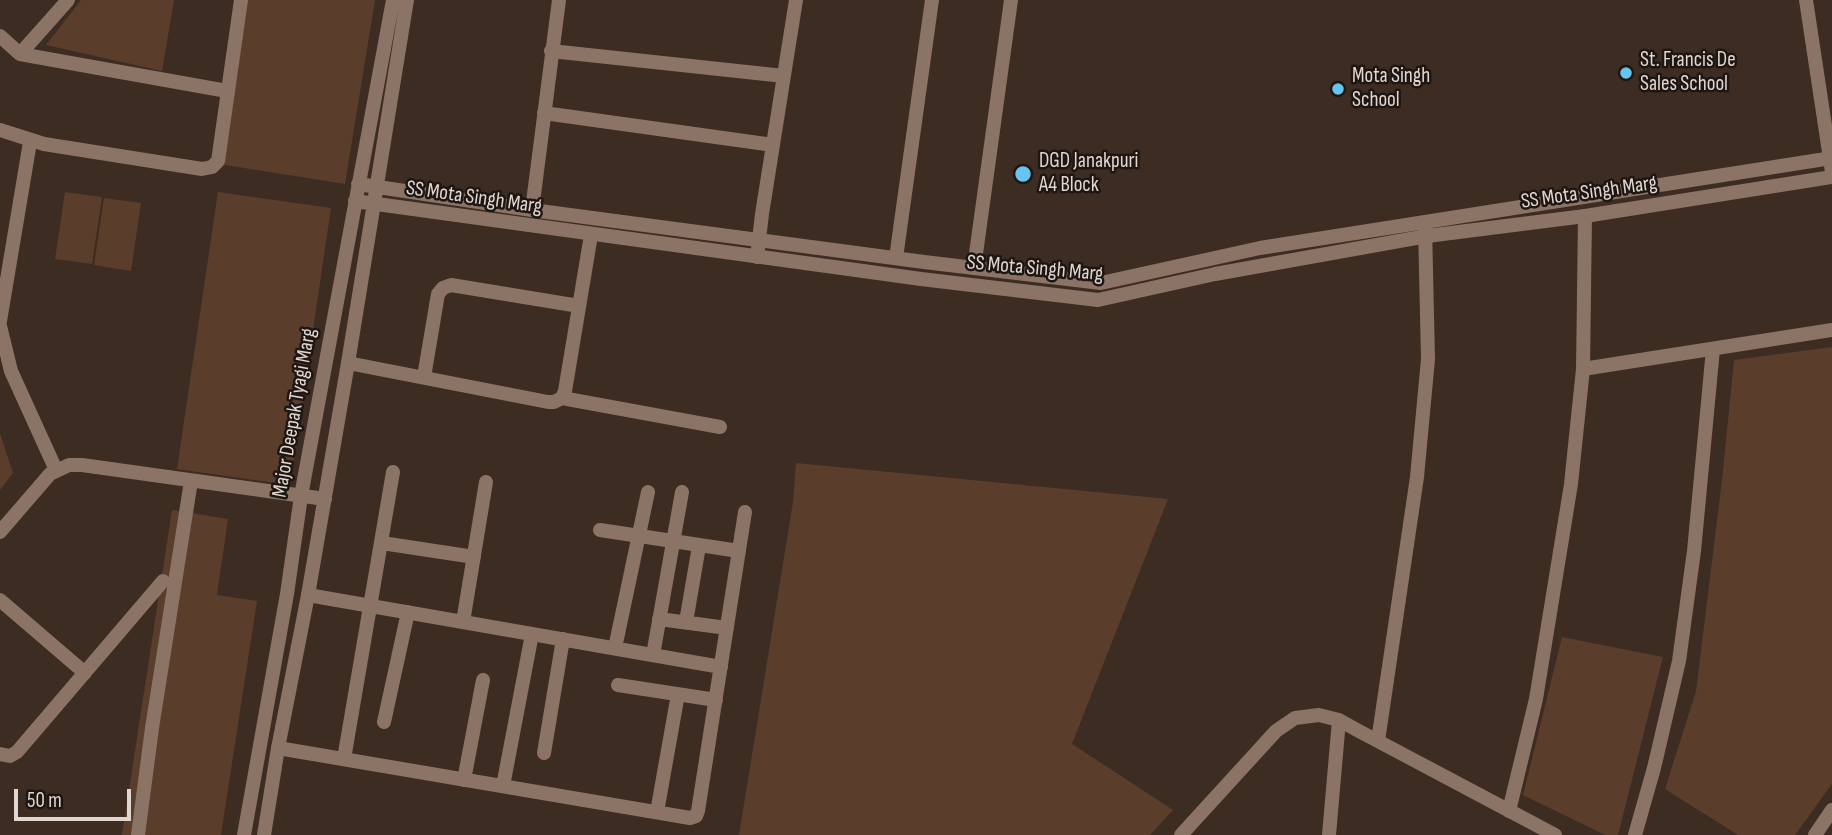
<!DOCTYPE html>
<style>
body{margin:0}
#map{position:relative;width:1832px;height:835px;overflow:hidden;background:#3d2c22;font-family:"Sofia Sans Condensed",sans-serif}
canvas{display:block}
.scale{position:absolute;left:14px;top:789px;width:117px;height:32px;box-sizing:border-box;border:4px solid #e2d6d0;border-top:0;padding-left:9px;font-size:21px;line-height:24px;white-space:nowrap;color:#e2d6d0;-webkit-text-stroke:5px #1e1612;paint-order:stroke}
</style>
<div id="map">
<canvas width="1832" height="835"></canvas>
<div class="scale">50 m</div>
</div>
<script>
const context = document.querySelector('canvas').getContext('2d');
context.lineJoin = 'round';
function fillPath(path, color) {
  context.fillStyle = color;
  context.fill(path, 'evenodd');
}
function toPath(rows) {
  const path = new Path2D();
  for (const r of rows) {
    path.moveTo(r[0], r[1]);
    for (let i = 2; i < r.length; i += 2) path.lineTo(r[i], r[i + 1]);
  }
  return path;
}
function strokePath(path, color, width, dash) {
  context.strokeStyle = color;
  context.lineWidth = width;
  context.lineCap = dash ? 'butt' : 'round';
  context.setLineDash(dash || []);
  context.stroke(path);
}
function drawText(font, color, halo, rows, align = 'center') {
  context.font = font + ' "Sofia Sans Condensed",sans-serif';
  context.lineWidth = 5;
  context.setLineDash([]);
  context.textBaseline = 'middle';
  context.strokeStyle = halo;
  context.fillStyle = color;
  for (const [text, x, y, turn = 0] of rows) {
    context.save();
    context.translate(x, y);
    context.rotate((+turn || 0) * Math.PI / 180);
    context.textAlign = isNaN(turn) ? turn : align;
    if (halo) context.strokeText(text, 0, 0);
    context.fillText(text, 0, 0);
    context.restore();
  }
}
const green = toPath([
 [81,0,174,0,162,71,46,45],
 [245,0,375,0,345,184,219,164],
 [65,192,102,197,92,264,55,259],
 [218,192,331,208,290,485,177,469],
 [104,198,141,203,131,271,94,265],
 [1832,347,1832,784,1795,835,1738,835,1665,789,1696,691,1722,480,1734,360],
 [0,433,13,473,0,490],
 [796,463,1168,499,1072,744,1173,810,1150,835,739,835,793,502],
 [172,510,228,519,217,595,257,601,221,835,122,835],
 [1562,637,1663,657,1618,835,1605,835,1523,795]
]);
const minor = toPath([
 [1806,0,1832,172],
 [0,36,20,54,227,91],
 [551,51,784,76],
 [20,54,68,0],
 [544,113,773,145],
 [0,130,44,144,202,169,212,167,218,161,241,0],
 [532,210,559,0],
 [757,257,762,214,796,0],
 [896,258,932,0],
 [974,268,1011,0],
 [0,321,30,142],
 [0,326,11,371,56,470],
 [348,363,548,402,554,402,562,398,720,427],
 [1583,369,1832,330],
 [424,377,438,294,443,288,451,285,579,306],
 [562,398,565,391,591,235],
 [600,530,739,551],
 [0,532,50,474,69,465,82,465,325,499],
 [382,543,474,557],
 [308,595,721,667],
 [0,600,85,673],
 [659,619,727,628],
 [463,622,486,482],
 [686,622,699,546],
 [615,648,648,492],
 [653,655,682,492],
 [618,685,716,700],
 [384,722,408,612],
 [1378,741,1417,477,1428,359,1425,226],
 [278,748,690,818,696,816,698,811,745,512],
 [544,753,563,639],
 [0,754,10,756,17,752,163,581],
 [344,759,393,472],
 [464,780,483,680],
 [503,786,532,634],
 [1509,811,1536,699,1571,484,1583,369,1585,216],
 [657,812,678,694],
 [138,835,152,728,191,481],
 [1181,835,1276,731,1295,718,1319,715,1339,720,1357,730,1555,835],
 [1329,835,1339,720],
 [1635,835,1654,768,1679,661,1694,551,1713,349],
 [1815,835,1832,810]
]);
const tertiary = toPath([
 [358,184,532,210,924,262,1101,283,1260,248,1832,158],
 [355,201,921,279,1098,300,1215,274,1427,236,1585,216,1832,177],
 [244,835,287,594,301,496,393,0],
 [264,835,278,748,308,595,348,363,407,0]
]);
const markers = [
 [1626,73,7,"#67c4f0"],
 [1338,89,7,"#67c4f0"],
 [1023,174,9,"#67c4f0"]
];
const poiNames = [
 ["St. Francis De",1640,61],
 ["Sales School",1640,85],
 ["Mota Singh",1352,77],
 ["School",1352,101],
 ["DGD Janakpuri",1039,162],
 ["A4 Block",1039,186]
];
const streetNames = [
 ["SS Mota Singh Marg",1589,193,-8],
 ["SS Mota Singh Marg",474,198,8],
 ["SS Mota Singh Marg",1035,269,5],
 ["Major Deepak Tyagi Marg",295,413,-80]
];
fillPath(green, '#5b3d2c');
strokePath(minor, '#8b7366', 14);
strokePath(tertiary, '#8b7366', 14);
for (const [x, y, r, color] of markers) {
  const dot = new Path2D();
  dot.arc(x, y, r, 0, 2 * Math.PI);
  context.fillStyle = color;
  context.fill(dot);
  strokePath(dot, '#1e1612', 2.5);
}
drawText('21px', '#e2d6d0', '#1e1612', poiNames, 'left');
drawText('21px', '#e2d6d0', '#1e1612', streetNames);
</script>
